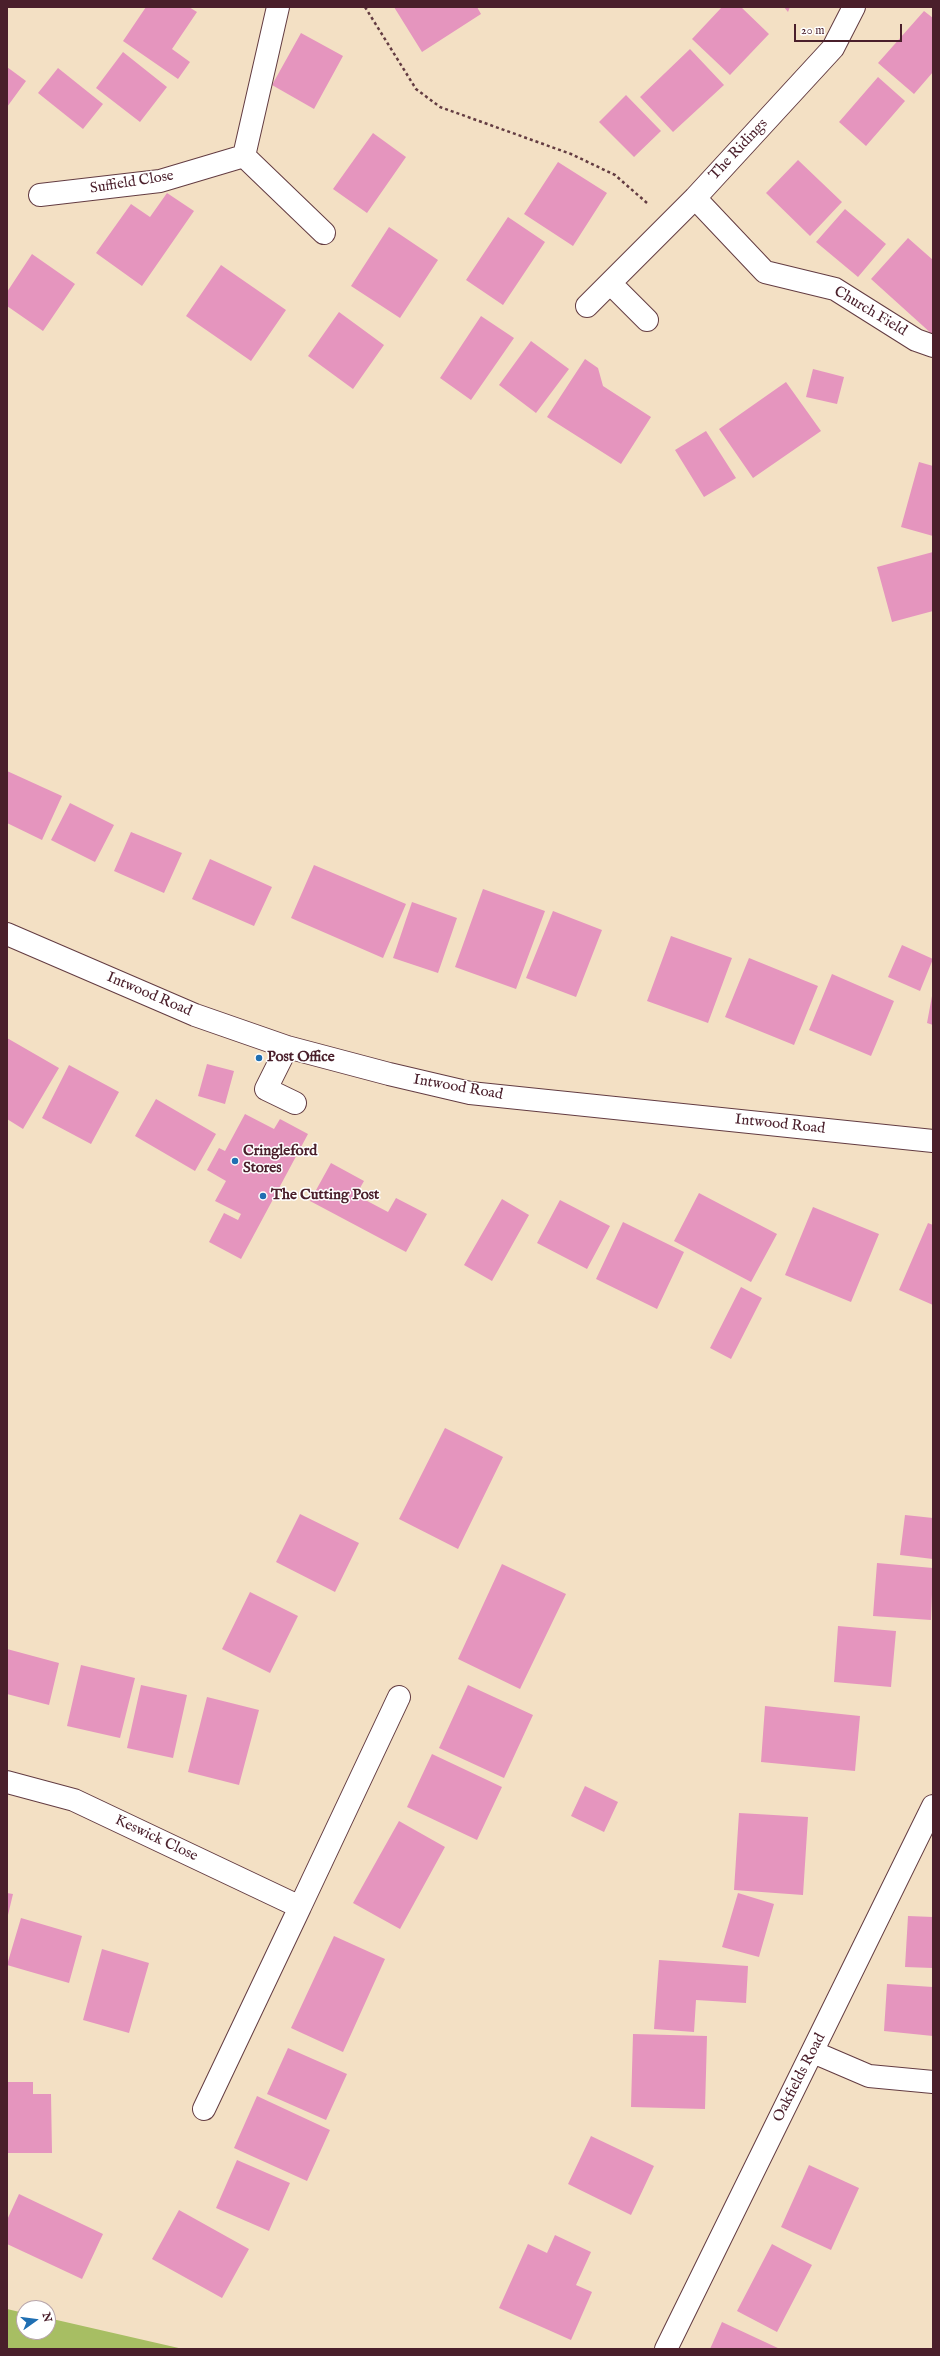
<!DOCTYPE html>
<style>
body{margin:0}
#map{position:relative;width:940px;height:2356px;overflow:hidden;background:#f3e0c4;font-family:"IM FELL English",serif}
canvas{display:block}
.frame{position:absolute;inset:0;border:8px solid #4a1f2b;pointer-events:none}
.north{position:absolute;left:16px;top:2300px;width:40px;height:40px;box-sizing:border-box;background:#fff;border:1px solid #b7a5aa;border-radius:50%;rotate:76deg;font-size:11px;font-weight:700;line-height:16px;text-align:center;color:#4a1f2b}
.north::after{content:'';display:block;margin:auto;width:14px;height:18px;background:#1f6fb2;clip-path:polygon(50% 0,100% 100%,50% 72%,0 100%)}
.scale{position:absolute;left:794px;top:24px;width:108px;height:18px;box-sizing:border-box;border:2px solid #4a1f2b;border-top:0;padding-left:5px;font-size:12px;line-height:14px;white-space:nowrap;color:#4a1f2b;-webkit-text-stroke:3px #fff;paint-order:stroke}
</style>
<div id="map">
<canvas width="940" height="2356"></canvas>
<div class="frame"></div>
<div class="north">N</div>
<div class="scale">20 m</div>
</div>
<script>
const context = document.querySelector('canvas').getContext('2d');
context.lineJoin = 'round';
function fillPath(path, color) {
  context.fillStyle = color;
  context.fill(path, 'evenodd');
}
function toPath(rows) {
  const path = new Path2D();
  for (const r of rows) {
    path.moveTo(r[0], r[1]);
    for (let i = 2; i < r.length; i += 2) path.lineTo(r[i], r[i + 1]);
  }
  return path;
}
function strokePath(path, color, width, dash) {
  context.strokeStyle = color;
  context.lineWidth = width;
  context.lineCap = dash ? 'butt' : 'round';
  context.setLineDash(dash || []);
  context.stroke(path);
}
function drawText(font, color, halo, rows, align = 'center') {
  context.font = font + ' "IM FELL English",serif';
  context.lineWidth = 3;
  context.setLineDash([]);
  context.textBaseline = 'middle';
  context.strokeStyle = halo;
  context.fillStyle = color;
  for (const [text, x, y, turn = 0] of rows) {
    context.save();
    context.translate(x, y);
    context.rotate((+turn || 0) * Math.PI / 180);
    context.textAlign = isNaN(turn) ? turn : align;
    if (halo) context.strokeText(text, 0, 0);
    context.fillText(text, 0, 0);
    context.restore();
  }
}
const green = toPath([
 [7,2309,24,2313,24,2332,48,2332,48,2318,183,2349,7,2349]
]);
const building = toPath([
 [146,7,189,7,197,12,172,49,190,62,178,79,123,41],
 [394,7,477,7,481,14,422,52],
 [722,7,741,7,769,34,730,75,692,39],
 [784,7,790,7,788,12],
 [924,11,933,18,933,72,914,94,878,63],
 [301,33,343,56,314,109,272,85],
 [690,49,724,85,673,132,640,97],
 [123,52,167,87,140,122,96,88],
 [7,67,26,81,7,107],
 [58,68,103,104,83,129,38,93],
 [878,77,905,101,866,146,839,122],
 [626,95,661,131,634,157,599,122],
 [373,133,406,157,367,213,333,189],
 [798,160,842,202,810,236,766,193],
 [558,162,607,193,573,246,524,214],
 [167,193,194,211,142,286,96,253,131,204,150,217],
 [845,209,886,244,858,277,816,242],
 [508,217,545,242,503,305,466,280],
 [389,227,438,260,400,318,351,286],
 [908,238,933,260,933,335,871,279],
 [32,254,75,284,43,331,7,306,7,292],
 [221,265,286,310,251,361,186,316],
 [339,312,384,345,353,389,308,356],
 [481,316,514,338,471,400,440,378],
 [531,341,569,369,536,413,499,385],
 [585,359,598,368,603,386,651,417,621,464,547,417],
 [813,369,844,377,837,404,806,397],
 [786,382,821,431,753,478,719,429],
 [706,431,736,478,704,497,675,450],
 [919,462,933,466,933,536,901,527],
 [933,552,933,611,892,622,877,567],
 [7,771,62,796,42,840,7,823],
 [70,803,114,825,95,862,51,840],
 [131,832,182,853,164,893,114,871],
 [210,859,272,887,254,926,192,899],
 [314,865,406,904,383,958,291,918],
 [483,889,545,911,516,989,455,967],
 [412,902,457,918,438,973,393,958],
 [553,911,602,930,576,997,526,978],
 [671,936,732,958,708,1023,647,1001],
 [902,945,933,959,920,991,888,977],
 [749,958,818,986,794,1045,725,1017],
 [832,974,894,1001,871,1056,809,1030],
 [932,996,933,996,933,1025,927,1023],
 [7,1038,59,1068,23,1129,7,1119],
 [207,1064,234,1071,225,1104,198,1096],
 [69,1065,119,1092,91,1144,42,1118],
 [156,1099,216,1134,195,1171,135,1136],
 [245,1114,274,1129,280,1119,308,1134,241,1259,209,1242,224,1213,238,1220,241,1214,215,1201,226,1181,207,1170,219,1148,225,1151],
 [331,1163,364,1181,356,1195,371,1203,388,1212,396,1198,427,1214,406,1252,310,1201],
 [699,1193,777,1234,751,1282,674,1241],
 [502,1199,529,1215,492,1281,464,1265],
 [560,1200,610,1226,587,1269,537,1243],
 [813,1207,879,1234,851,1302,785,1275],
 [623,1222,684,1252,657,1309,596,1279],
 [928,1223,933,1225,933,1305,899,1290],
 [741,1287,762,1298,731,1359,710,1348],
 [445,1428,503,1457,458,1549,399,1519],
 [300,1514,359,1543,335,1592,276,1562],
 [905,1515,933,1518,933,1559,900,1555],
 [877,1563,933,1568,931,1620,873,1616],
 [502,1564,566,1594,520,1689,458,1659],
 [250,1592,298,1616,270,1673,222,1649],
 [838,1626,896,1631,891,1687,834,1682],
 [7,1649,59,1663,49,1705,7,1694],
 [81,1665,135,1678,120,1738,67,1726],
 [141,1685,187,1695,173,1758,127,1748],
 [468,1685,533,1715,504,1778,439,1748],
 [207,1697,259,1710,239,1785,188,1772],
 [765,1706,860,1716,855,1771,761,1762],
 [432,1754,502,1787,477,1840,407,1807],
 [585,1786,618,1802,604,1832,571,1816],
 [739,1813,808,1817,803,1895,734,1890],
 [399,1821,445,1847,400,1929,353,1903],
 [7,1893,13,1894,8,1915,7,1915],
 [738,1893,774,1904,759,1957,722,1947],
 [908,1916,933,1917,933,1968,905,1967],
 [21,1918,82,1936,69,1983,7,1965],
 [334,1936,385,1959,343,2052,291,2028],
 [102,1949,149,1963,129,2033,83,2020],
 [659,1960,748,1966,746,2003,696,2000,694,2032,654,2029],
 [887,1984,933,1987,933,2036,884,2031],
 [633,2034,707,2036,705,2109,631,2107],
 [288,2048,347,2074,326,2120,267,2094],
 [7,2082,33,2082,33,2094,51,2094,52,2153,7,2153],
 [257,2096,330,2130,307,2181,234,2148],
 [591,2136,654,2166,631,2215,568,2184],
 [237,2160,290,2183,269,2231,216,2208],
 [809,2165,859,2188,831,2250,781,2227],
 [19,2194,103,2234,82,2279,7,2244,7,2220],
 [179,2210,249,2249,222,2298,152,2259],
 [555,2235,591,2252,576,2285,592,2292,571,2340,499,2308,528,2244,547,2253],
 [772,2244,812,2265,777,2332,737,2311],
 [722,2322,780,2349,710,2349]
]);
const path = toPath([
 [365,7,416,89,440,107,571,154,615,175,647,203]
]);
const minor = toPath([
 [278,7,244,156,324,233],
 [40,195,160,181,244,156],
 [695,198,765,272,835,289,916,340,933,346],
 [611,284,647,320],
 [587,306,695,198,833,48,854,7],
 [7,934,195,1015,287,1047,389,1074,470,1093,933,1141],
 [287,1047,266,1089,295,1103],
 [7,1782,74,1800,300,1907,204,2109],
 [300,1907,399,1697],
 [813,2052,869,2076,933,2082],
 [666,2349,933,1806]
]);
const markers = [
 [259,1058,4,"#1f6fb2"],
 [235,1161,4,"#1f6fb2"],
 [263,1196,4,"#1f6fb2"]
];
const streetNames = [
 ["The Ridings",739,150,-47],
 ["Suffield Close",132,183,-9],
 ["Church Field",870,312,31],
 ["Intwood Road",149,995,23],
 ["Intwood Road",458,1088,10],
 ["Intwood Road",780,1125,6],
 ["Keswick Close",156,1839,25],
 ["Oakfields Road",800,2078,-63]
];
const poiNames = [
 ["Post Office",267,1058],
 ["Cringleford",243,1152],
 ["Stores",243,1169],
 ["The Cutting Post",271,1196]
];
fillPath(green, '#a7be63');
fillPath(building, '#e595be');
strokePath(minor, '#633c42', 24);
strokePath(path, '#633c42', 2.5, [3, 3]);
strokePath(minor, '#fff', 22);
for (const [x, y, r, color] of markers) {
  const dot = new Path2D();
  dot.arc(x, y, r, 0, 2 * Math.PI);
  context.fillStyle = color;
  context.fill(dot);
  strokePath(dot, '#fff', 1.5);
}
drawText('15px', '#4a1f2b', '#fff', streetNames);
drawText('bold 15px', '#4a1f2b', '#fff', poiNames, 'left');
</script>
